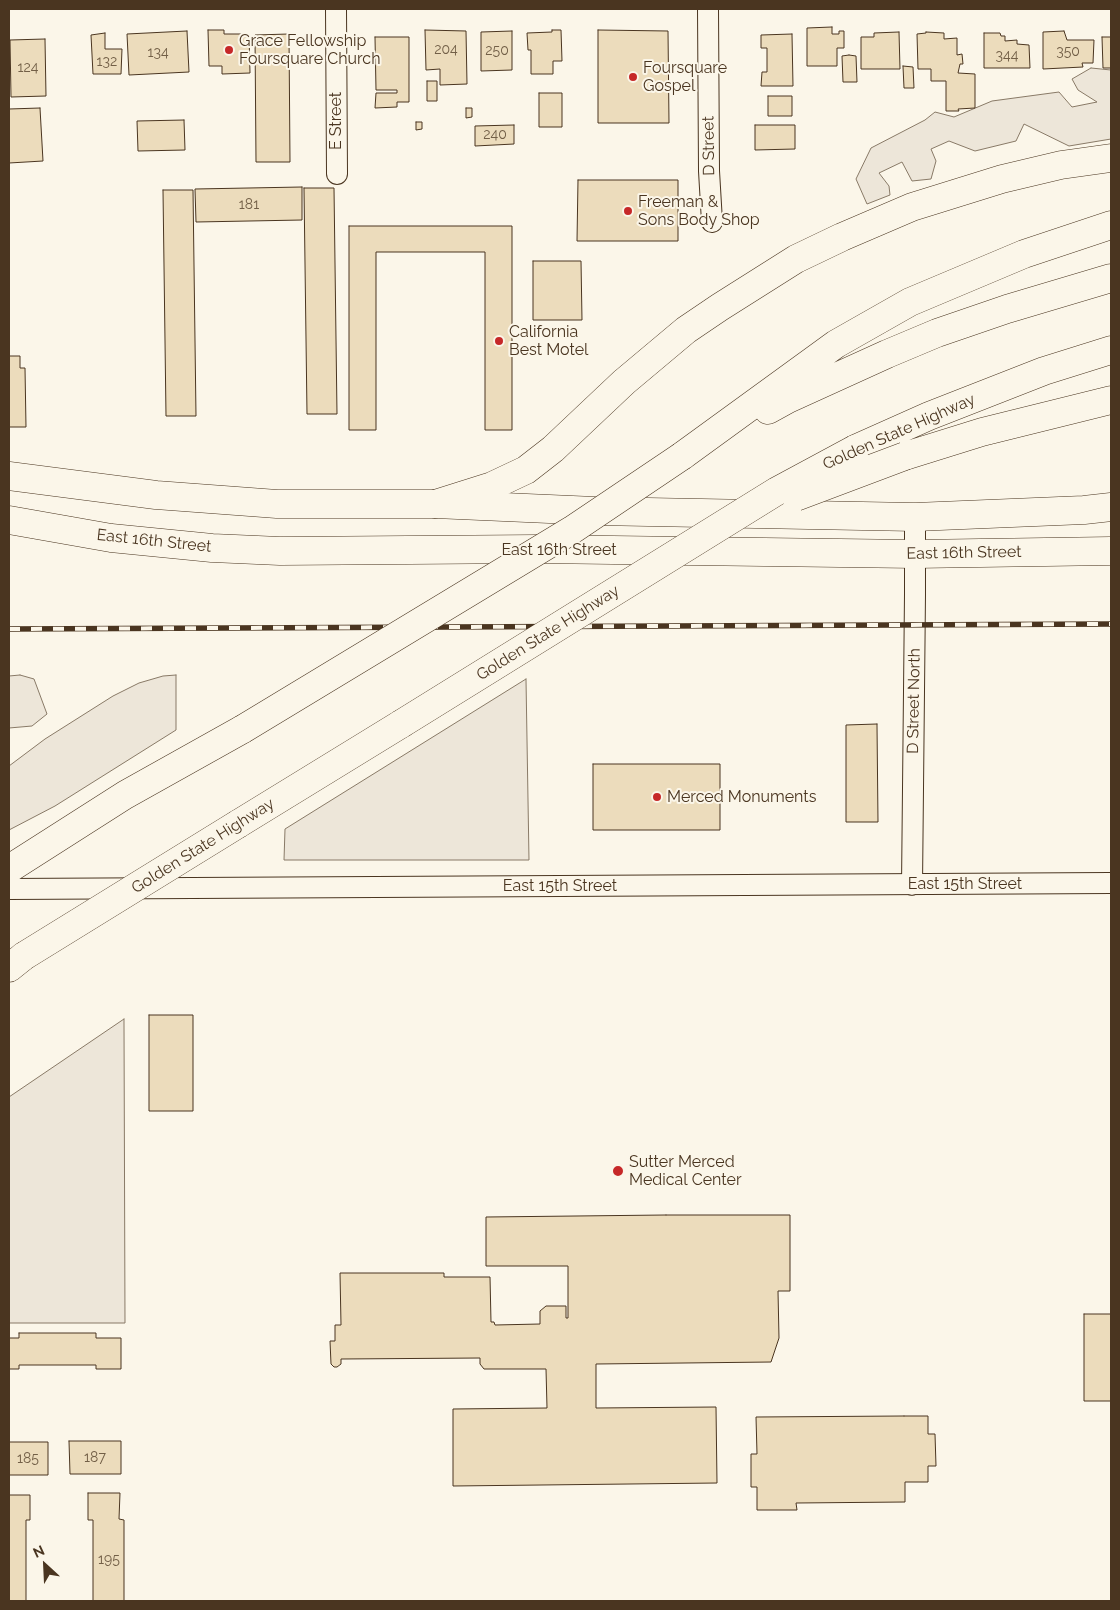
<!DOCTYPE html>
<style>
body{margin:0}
#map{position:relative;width:1120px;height:1610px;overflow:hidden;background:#fbf6e9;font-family:Raleway,sans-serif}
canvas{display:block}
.frame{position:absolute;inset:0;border:10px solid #4a3520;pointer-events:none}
.north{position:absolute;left:20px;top:1540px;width:50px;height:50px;-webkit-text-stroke:4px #fbf6e9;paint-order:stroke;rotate:335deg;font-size:14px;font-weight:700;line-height:20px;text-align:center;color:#4a3520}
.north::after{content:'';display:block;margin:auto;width:18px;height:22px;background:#4a3520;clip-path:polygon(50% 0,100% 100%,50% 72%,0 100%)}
</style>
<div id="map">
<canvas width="1120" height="1610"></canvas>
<div class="frame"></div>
<div class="north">N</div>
</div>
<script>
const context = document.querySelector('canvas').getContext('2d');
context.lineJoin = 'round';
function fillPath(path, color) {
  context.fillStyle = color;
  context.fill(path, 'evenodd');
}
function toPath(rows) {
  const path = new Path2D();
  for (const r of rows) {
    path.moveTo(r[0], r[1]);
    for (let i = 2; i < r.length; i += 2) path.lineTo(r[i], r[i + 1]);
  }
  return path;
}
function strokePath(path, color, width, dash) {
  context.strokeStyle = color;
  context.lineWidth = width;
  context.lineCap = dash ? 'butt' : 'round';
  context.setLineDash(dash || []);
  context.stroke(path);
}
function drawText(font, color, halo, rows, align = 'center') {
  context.font = font + ' Raleway,sans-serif';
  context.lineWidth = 4;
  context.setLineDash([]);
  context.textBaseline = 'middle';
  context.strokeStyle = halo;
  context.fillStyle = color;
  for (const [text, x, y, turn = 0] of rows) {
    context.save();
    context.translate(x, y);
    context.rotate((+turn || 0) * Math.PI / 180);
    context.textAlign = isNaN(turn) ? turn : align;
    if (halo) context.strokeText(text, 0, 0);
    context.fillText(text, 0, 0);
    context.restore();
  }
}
const green = toPath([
 [1091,68,1111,70,1111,139,1069,146,1024,124,1016,141,975,151,949,141,931,149,936,161,931,179,912,181,902,162,879,173,889,186,890,195,867,204,856,179,871,148,925,120,935,112,954,117,992,101,1059,92,1072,107,1097,102,1078,90,1072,79,1091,68],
 [20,675,34,679,47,714,32,726,9,728,9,676,20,675],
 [176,675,176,730,55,806,9,830,9,766,45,739,113,696,139,683,163,676,176,675],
 [526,679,529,860,284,860,285,829,526,679],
 [124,1019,125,1323,9,1323,9,1097,124,1019]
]);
const building = toPath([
 [832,27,832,34,839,34,839,31,844,31,844,48,837,48,837,66,807,66,807,28,832,27],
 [208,30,224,30,224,34,249,34,250,73,222,74,222,66,209,66,208,30],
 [425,30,466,31,467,84,440,85,440,69,426,70,425,30],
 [552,30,561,30,562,61,553,61,553,74,531,74,531,50,528,50,527,33,552,32,552,30],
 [598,30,668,31,669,123,598,123,598,30],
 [187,31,189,72,129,75,127,34,187,31],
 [512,31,512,70,481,71,481,32,512,31],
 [1064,31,1067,40,1094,40,1093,63,1082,63,1083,67,1043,69,1043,32,1064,31],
 [899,32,900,69,861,69,861,37,874,37,874,33,899,32],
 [926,32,944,33,944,39,957,38,957,55,962,54,963,64,960,64,958,73,975,74,975,108,958,109,959,111,946,111,946,81,931,81,931,69,918,69,917,34,926,33,926,32],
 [105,33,105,49,122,49,121,74,93,74,91,35,105,33],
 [984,33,1000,33,1001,36,1005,36,1005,41,1017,40,1017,44,1029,45,1030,68,984,68,984,33],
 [289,34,290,162,256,162,255,35,289,34],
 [792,34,793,86,761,86,762,72,767,72,767,48,761,48,761,35,792,34],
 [375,37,409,37,409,102,397,102,397,107,375,108,376,93,397,93,397,90,376,90,375,37],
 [1102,37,1111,37,1111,68,1103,68,1102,37],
 [45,39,46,96,11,97,10,40,45,39],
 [849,55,856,56,857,82,843,82,842,56,849,55],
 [903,66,913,67,914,88,904,88,903,66],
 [427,81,437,81,437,101,427,101,427,81],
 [539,93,562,93,562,127,539,127,539,93],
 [768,96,792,96,792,116,768,116,768,96],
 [40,108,43,161,9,163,9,109,40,108],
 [466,108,472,108,472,117,466,118,466,108],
 [184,120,185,150,138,151,137,121,184,120],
 [416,122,422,122,422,129,416,130,416,122],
 [514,125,514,144,475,146,475,126,514,125],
 [755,125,795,125,795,149,755,150,755,125],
 [578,180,678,180,678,241,577,241,578,180],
 [302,187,302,220,196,222,195,189,302,187],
 [304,188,334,188,337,414,307,414,304,188],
 [163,190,193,190,196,416,166,416,163,190],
 [349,226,512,226,512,430,485,430,485,252,376,252,376,430,349,430,349,226],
 [533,261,581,261,582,320,533,320,533,261],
 [9,356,20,356,20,368,25,368,26,427,9,427,9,356],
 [877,724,878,822,846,822,846,725,877,724],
 [593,764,720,764,720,830,593,830,593,764],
 [149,1015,193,1015,193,1111,149,1111,149,1015],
 [666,1215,790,1215,790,1291,778,1291,779,1338,771,1362,596,1364,596,1408,716,1407,717,1483,453,1486,453,1409,547,1408,546,1369,484,1369,480,1364,480,1358,341,1359,341,1364,337,1367,334,1367,331,1364,330,1341,335,1341,335,1325,341,1325,340,1273,444,1273,444,1277,490,1277,491,1322,494,1322,495,1325,540,1324,540,1311,546,1306,566,1306,566,1318,568,1318,568,1266,486,1266,486,1217,666,1215],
 [1084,1314,1111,1314,1111,1401,1084,1401,1084,1314],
 [19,1333,96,1333,96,1338,121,1338,121,1369,96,1369,96,1365,19,1365,19,1369,9,1369,9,1338,19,1338,19,1333],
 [904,1416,928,1416,928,1434,935,1434,936,1466,928,1466,928,1482,905,1482,905,1502,796,1503,797,1510,757,1510,757,1487,751,1487,751,1454,757,1454,756,1417,904,1416],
 [69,1441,121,1441,121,1474,70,1474,69,1441],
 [9,1442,48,1442,48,1475,9,1475,9,1442],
 [88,1493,120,1493,119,1519,124,1520,124,1601,93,1601,93,1520,88,1520,88,1493],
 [9,1495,30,1495,30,1520,26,1520,26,1601,9,1601,9,1495]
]);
const street = toPath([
 [336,9,337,174],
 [708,9,709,171,712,222],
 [912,885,915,594,915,517],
 [9,889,1111,883]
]);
const primary = toPath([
 [9,476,156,495,277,504,435,504,595,511,915,517,1084,510,1111,507],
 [9,520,111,538,212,548,280,551,537,549,915,554,1111,551]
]);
const highway = toPath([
 [768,410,788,399,887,354,937,333,1007,309,1111,278],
 [855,449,929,416,1044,371,1111,350],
 [682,456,836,344,910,302,1024,254,1111,225],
 [905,456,982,432,1111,400],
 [435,504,492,486,526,470,553,449,624,382,686,330,720,307,796,259,842,237,912,207,1002,179,1061,165,1111,158],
 [238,824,401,724],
 [9,869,125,795,243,729],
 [9,968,24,956]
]);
const rail = toPath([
 [9,629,1111,624]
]);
const highwayBridge = toPath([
 [796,497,905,456],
 [401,724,777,491,855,449],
 [243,729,572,530,682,456],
 [24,956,238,824]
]);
const markers = [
 [229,50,5,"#c62828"],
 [633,77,5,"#c62828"],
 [628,211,5,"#c62828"],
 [499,341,5,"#c62828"],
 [657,797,5,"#c62828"],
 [618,1171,6,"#c62828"]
];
const numberNames = [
 ["204",446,50],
 ["250",497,51],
 ["350",1068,52],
 ["134",158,53],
 ["344",1007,56],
 ["132",107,62],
 ["124",28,68],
 ["240",495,135],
 ["181",249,205],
 ["187",95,1458],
 ["185",28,1459],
 ["195",109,1560]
];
const poiNames = [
 ["Grace Fellowship",239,41],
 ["Foursquare Church",239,59],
 ["Foursquare",643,68],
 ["Gospel",643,86],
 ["Freeman &",638,202],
 ["Sons Body Shop",638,220],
 ["California",509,332],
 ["Best Motel",509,350],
 ["Merced Monuments",667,797],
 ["Sutter Merced",629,1162],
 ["Medical Center",629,1180]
];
const streetNames = [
 ["E Street",336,121,-90],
 ["D Street",709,146,-91],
 ["Golden State Highway",899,432,-24],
 ["East 16th Street",154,541,6],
 ["East 16th Street",559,550],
 ["East 16th Street",964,553,-1],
 ["Golden State Highway",548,633,-32],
 ["D Street North",914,701,-89],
 ["Golden State Highway",203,846,-32],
 ["East 15th Street",965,884],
 ["East 15th Street",560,886]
];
fillPath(green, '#ede6d9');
strokePath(green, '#887966', 1);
fillPath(building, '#ecdcbc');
strokePath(building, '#4a3520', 1);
strokePath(street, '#4a3520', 22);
strokePath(primary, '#4a3520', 29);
strokePath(highway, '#4a3520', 29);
strokePath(street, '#fbf6e9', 20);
strokePath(primary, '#fbf6e9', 28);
strokePath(highway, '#fbf6e9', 28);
strokePath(rail, '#4a3520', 5.5);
strokePath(rail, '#fbf6e9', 4, [11]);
strokePath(highwayBridge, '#4a3520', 29, []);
strokePath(highwayBridge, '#fbf6e9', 28);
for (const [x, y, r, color] of markers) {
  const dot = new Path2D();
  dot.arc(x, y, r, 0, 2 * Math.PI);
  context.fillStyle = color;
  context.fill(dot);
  strokePath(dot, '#fbf6e9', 2);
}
drawText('14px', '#725f47', null, numberNames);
drawText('16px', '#4a3520', '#fbf6e9', poiNames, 'left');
drawText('16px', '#4a3520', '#fbf6e9', streetNames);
</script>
